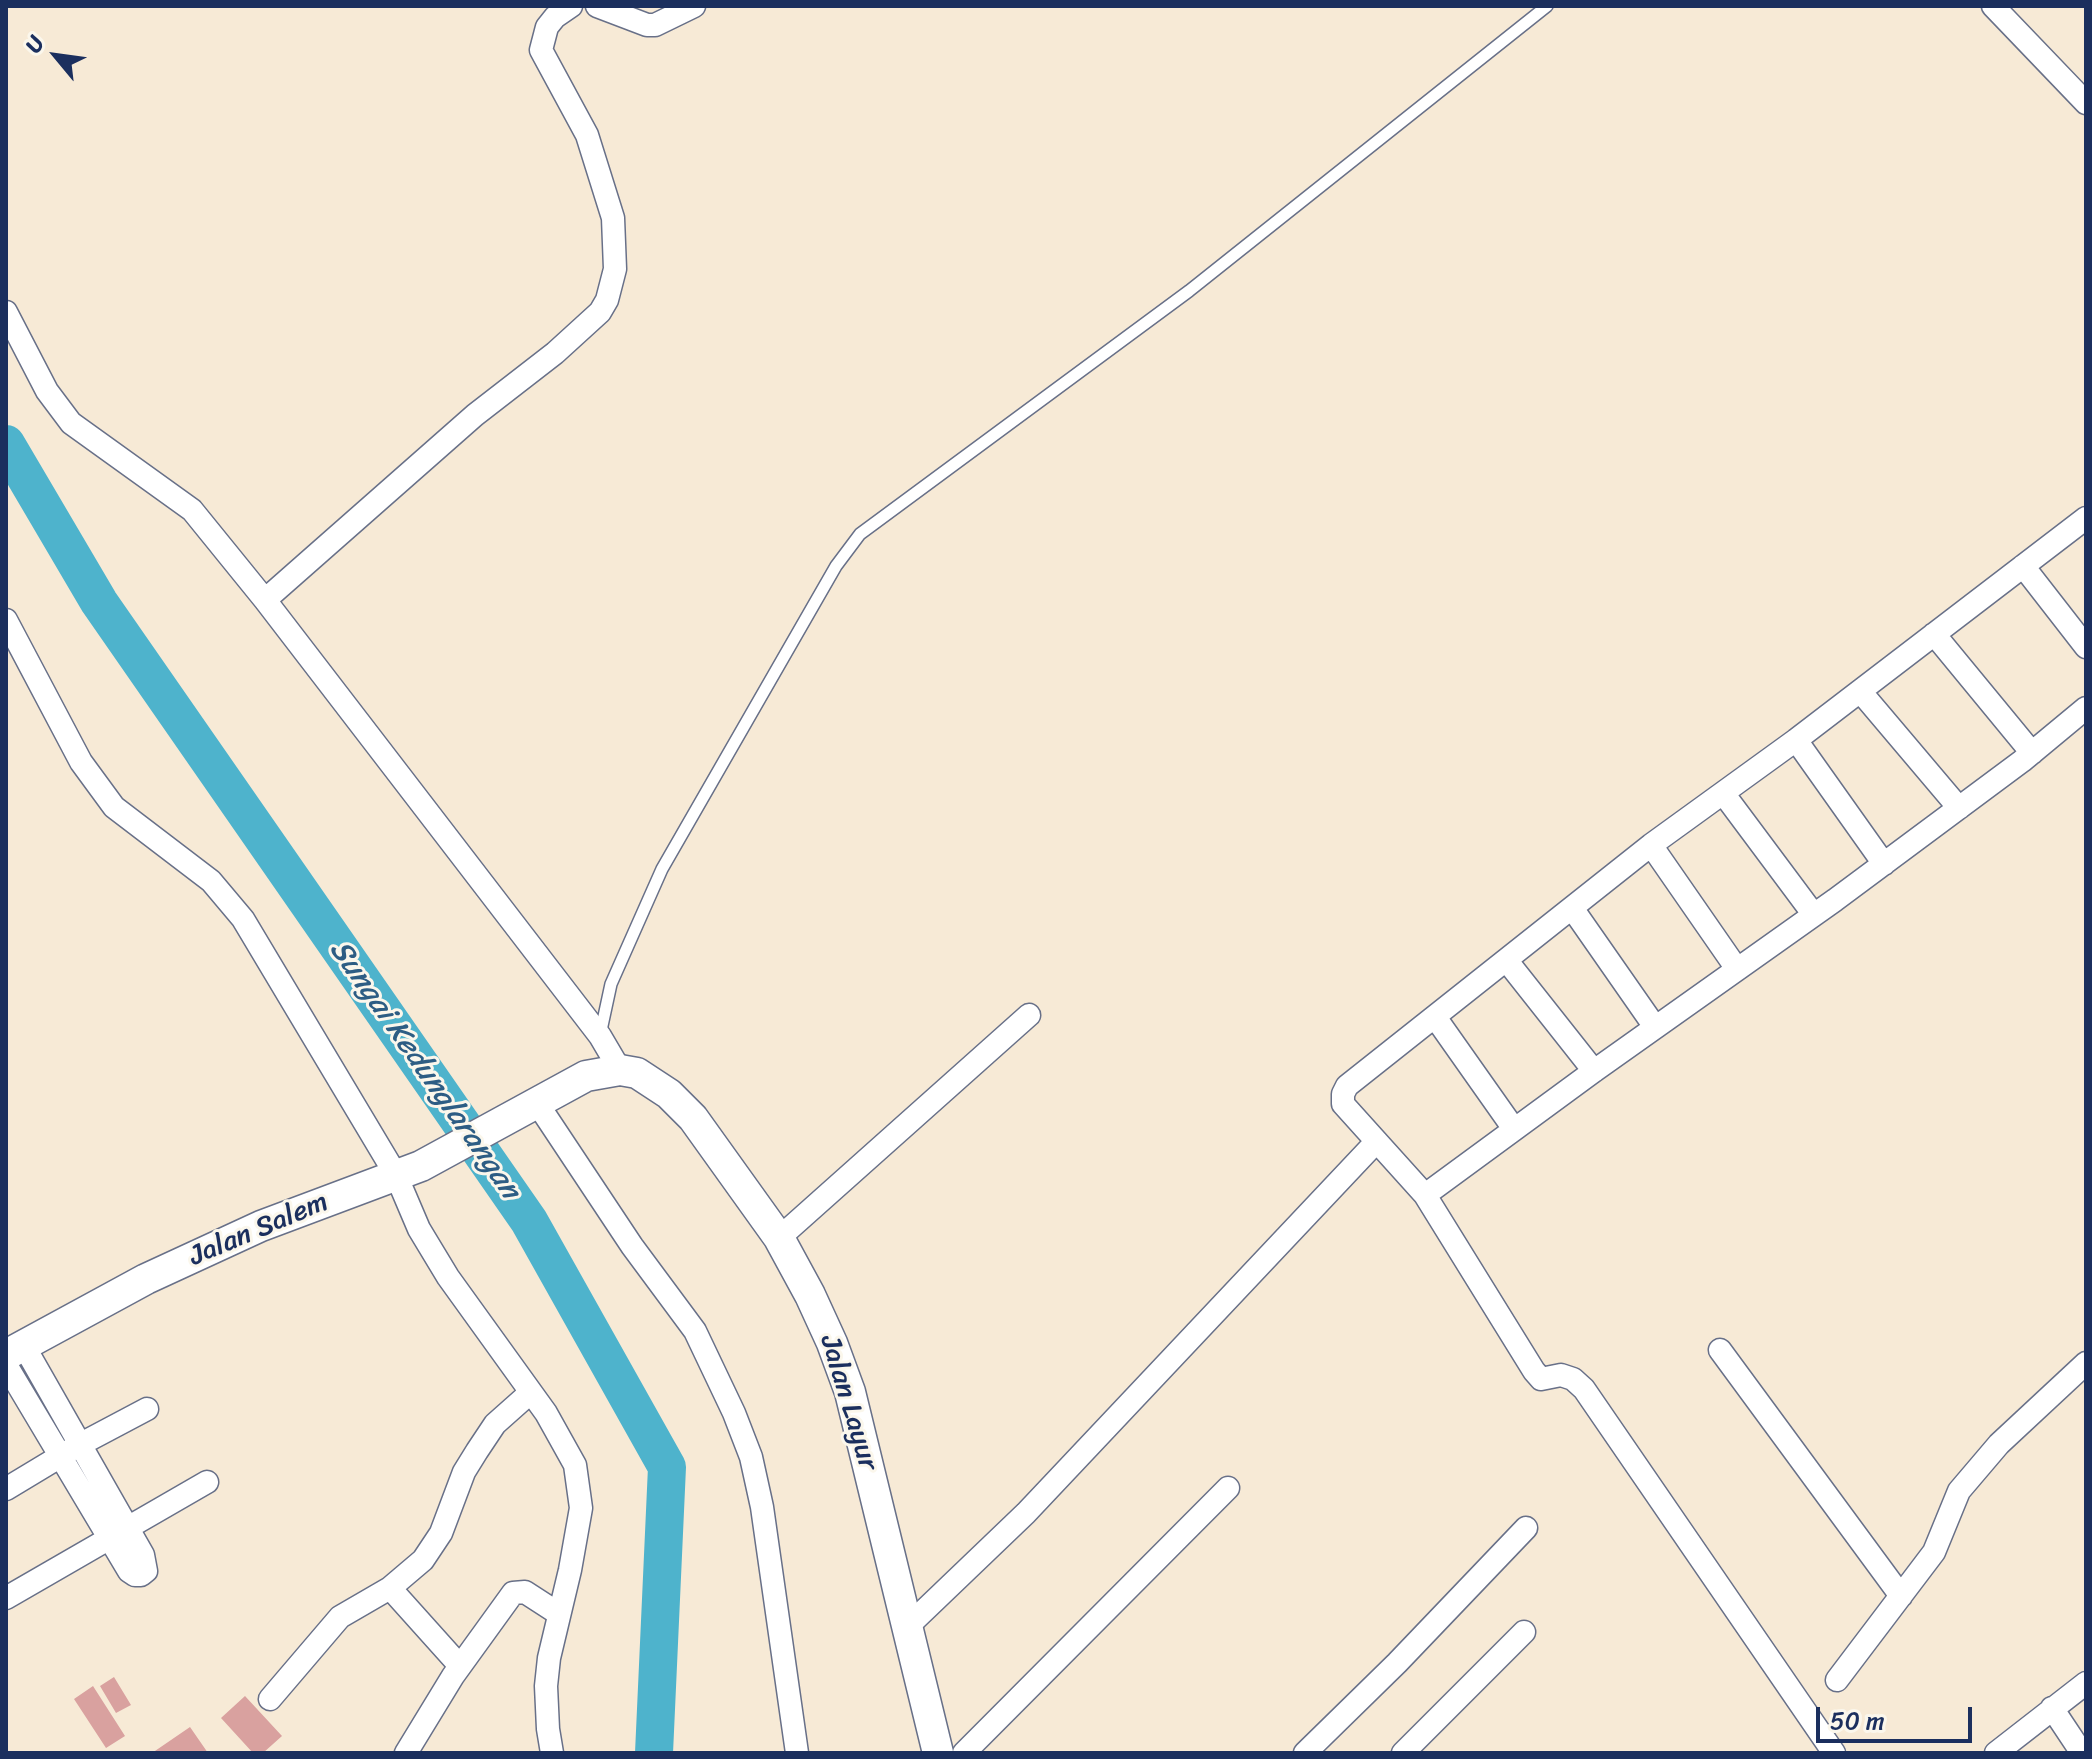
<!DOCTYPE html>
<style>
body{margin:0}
#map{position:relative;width:2092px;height:1759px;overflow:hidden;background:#f7ead6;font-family:Sriracha,sans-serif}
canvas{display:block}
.frame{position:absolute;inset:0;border:8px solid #1b2f5e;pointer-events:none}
.north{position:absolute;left:16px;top:16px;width:80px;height:80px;-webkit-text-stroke:6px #fbf7ec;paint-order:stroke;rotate:299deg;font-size:22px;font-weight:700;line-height:32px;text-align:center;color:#1b2f5e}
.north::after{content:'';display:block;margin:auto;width:28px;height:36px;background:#1b2f5e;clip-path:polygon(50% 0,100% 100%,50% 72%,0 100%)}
.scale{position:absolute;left:1816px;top:1707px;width:156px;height:36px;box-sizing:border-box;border:4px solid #1b2f5e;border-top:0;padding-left:10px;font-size:24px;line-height:28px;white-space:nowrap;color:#1b2f5e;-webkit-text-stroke:6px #fbf7ec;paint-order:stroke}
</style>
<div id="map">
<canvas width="2092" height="1759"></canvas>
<div class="frame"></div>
<div class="north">U</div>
<div class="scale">50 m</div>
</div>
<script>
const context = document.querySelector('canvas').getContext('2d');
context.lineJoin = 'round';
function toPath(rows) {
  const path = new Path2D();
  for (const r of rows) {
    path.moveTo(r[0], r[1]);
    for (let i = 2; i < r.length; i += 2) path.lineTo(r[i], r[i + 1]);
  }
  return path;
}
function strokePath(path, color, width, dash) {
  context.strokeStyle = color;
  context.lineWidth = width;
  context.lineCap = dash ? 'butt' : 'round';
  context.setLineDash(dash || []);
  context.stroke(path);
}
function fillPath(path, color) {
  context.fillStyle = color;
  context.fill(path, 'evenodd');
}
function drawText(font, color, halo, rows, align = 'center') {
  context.font = font + ' Sriracha,sans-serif';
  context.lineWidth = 6;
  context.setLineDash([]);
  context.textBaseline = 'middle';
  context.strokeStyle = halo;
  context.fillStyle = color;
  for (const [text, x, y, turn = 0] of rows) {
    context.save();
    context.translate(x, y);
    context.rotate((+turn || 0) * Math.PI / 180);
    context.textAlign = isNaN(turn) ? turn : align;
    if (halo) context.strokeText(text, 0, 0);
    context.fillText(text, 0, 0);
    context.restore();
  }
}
const river = toPath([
 [6,444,99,602,529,1221,667,1467,654,1753]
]);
const building = toPath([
 [114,1677,131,1705,116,1713,100,1686],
 [93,1686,125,1736,106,1748,74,1699],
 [245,1696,282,1736,263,1753,253,1753,221,1718],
 [190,1727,208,1753,152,1753]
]);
const lane = toPath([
 [600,1035,611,984,662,869,836,566,860,534,1189,291,1547,6]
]);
const street = toPath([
 [597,6,647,25,655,25,694,6],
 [1993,6,2086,103],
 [6,312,47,391,71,423,192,510,265,600,600,1036,620,1070],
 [2023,566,2086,647],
 [265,600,475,415,555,353,600,312,607,300,615,269,613,218,587,135,541,50,547,27,555,17,571,6],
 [6,620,81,762,114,807,211,881,243,919,396,1175,419,1229,448,1277,546,1413,575,1465,581,1508,570,1570,549,1658,546,1686,548,1729,552,1753],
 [1934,634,2032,753],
 [1860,691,1959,808],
 [1796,740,1884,864],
 [1723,793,1814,915],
 [1651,845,1737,969],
 [1572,908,1655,1027],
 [1507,961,1594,1071],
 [1435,1017,1514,1129],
 [537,1103,632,1246,695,1331,734,1413,751,1457,762,1507,797,1753],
 [1425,1195,1343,1104,1343,1094,1347,1086,1651,845,1796,740,2086,518],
 [779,1238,1029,1015],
 [1720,1350,1901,1596],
 [6,1365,129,1571,135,1575,141,1575,146,1571,143,1555,24,1346],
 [6,1489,79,1445,147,1409],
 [390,1588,460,1666],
 [6,1598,207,1482],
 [907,1627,1026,1513,1376,1142],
 [1837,1680,1934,1552,1959,1491,1999,1444,2086,1363],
 [270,1699,340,1617,390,1588,423,1560,441,1533,464,1472,477,1451,495,1424,531,1392],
 [2052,1708,2082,1753],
 [406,1753,453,1676,513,1593,525,1592,559,1614],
 [964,1753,1228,1488],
 [1305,1753,1397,1663,1526,1528],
 [1403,1753,1524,1632],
 [1834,1753,1584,1389,1573,1379,1561,1375,1541,1379,1534,1371,1425,1195,1594,1071,1835,900,2022,761,2086,708],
 [1996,1753,2086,1683]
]);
const secondary = toPath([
 [6,1355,146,1279,261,1226,421,1166,586,1076,620,1070,637,1073,669,1094,693,1118,779,1238,810,1295,832,1343,850,1392,938,1753]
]);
const streetNames = [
 ["Jalan Salem",259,1230,-23],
 ["Jalan Layur",848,1403,73]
];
const waterNames = [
 ["Sungai Kedunglarangan",424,1070,55]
];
strokePath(river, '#4eb3cc', 38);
fillPath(building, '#d9a19f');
strokePath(lane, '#687088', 14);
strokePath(street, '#687088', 25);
strokePath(secondary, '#687088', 33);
strokePath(lane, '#fff', 11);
strokePath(street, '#fff', 22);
strokePath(secondary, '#fff', 30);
drawText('28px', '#1b2f5e', '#fbf7ec', streetNames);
drawText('italic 30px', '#2d5d84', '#fbf7ec', waterNames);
</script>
